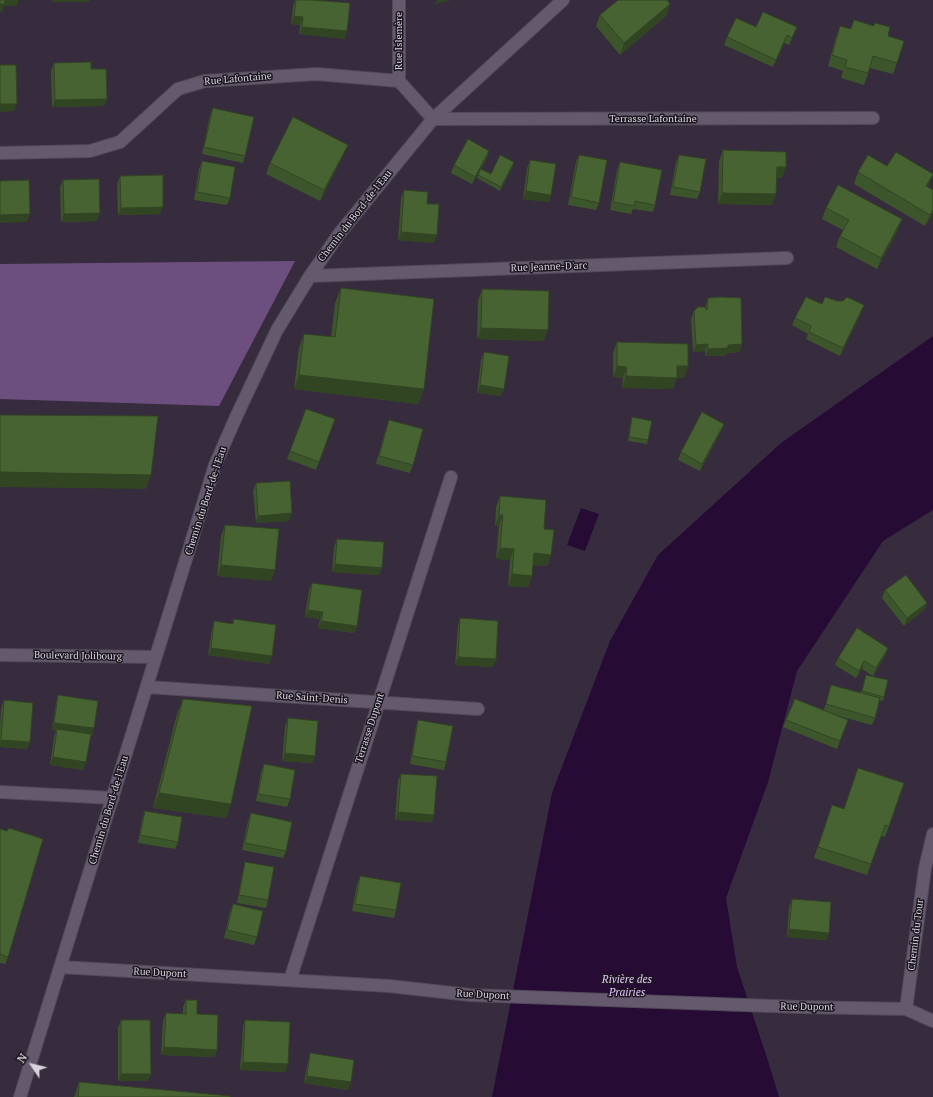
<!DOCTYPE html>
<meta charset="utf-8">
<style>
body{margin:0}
#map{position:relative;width:933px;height:1097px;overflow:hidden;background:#362c3d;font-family:"PT Serif",serif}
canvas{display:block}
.north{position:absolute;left:12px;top:1045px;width:40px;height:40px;-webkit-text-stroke:3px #1b171e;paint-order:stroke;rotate:305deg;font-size:11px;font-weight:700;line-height:16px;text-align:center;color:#d9d3de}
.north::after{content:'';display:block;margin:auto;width:14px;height:18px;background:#d9d3de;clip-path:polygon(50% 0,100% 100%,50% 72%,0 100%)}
</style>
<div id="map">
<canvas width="933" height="1097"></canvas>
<div class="north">N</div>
</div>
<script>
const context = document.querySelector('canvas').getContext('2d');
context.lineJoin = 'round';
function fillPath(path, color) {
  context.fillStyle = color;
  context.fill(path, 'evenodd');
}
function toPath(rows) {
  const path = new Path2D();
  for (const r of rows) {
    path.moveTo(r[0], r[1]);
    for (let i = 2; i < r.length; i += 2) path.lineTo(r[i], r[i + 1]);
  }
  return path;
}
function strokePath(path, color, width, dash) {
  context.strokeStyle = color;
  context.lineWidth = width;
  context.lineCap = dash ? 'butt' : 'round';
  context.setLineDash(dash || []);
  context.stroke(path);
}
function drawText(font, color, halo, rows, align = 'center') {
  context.font = font + ' "PT Serif",serif';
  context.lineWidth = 3;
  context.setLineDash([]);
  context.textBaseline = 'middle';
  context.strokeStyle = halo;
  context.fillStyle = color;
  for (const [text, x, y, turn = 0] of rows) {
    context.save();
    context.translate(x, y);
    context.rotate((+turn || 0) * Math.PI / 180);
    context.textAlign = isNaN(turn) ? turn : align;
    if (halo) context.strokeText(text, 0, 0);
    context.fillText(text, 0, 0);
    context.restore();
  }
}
const forest = toPath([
 [295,261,219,406,0,399,0,264]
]);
const water = toPath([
 [933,336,933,510,883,541,797,671,768,782,726,898,737,967,768,1061,779,1097,492,1097,552,793,610,641,658,555,781,443],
 [581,508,599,514,585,551,567,545]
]);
const minor = toPath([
 [399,81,399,0],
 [0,153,90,151,120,142,178,89,205,81,317,74,399,81,433,119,873,118],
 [310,276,787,258],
 [0,655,156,657],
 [147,687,478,709],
 [0,792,113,798],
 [60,967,389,986,470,995,799,1007,906,1009,933,1021],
 [290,980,451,477],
 [906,1009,925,868,933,834],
 [20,1097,215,465,236,417,277,330,310,276,339,234,433,119,563,0]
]);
const wall = toPath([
 [295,0,312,0,345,39,299,34,300,25,291,24,293,6],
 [670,4,666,16,620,55,596,26,600,15],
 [854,20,874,26,875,23,888,36,897,63,893,74,870,68,864,85,841,78,843,71,828,66,836,37,840,26,850,29],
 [756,27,794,34,789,45,784,43,773,67,724,45,727,37],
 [54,63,91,69,107,99,104,106,52,107,51,71],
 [213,108,245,156,243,163,202,154,210,115],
 [723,150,782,178,776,178,776,194,772,205,718,204,719,161],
 [489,151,487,158,481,169,491,174,513,166,500,191,477,178,480,170,472,184,451,173,454,165],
 [579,155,599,203,596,210,568,205,576,162],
 [679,155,700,192,697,199,670,195,676,162],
 [343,156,320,201,266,174,270,163],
 [530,160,551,195,549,202,523,199,527,168],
 [202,161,230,198,227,205,194,200,199,169],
 [620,162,655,205,653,212,633,209,631,214,610,210,617,170],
 [887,166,933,174,928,187,933,190,933,213,925,226,854,184,858,172],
 [120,176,160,214,118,215,117,184],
 [63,180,97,221,61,222,60,187],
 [404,190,434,243,398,240,401,198],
 [826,208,898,230,877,269,836,247,840,236,843,230,822,219],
 [341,288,424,389,418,404,294,389,299,348,304,334,331,337,335,303],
 [482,289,544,341,477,339,478,301],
 [708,298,740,352,727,353,725,356,705,356,705,351,693,352,691,319,694,311,705,308],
 [837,301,861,313,840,356,806,339,808,334,792,325,795,318,822,304],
 [617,342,688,366,684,378,677,377,673,389,622,388,623,378,613,377,613,353],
 [484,352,501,396,477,393,481,360],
 [306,409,335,419,316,470,287,459],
 [632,417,648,440,647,444,628,441,631,421],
 [389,420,413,465,410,473,376,464,386,428],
 [724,424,721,431,700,471,678,460,681,452],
 [256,483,289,521,256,523,253,491],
 [500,496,544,529,551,555,547,566,533,565,532,576,528,587,508,586,510,560,496,559,499,526,495,526,496,507],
 [225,525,271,581,217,576,221,536],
 [337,539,379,575,332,572,334,547],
 [312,583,357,626,354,633,318,628,320,619,305,617,309,590],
 [885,590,927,603,924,610,904,626,882,598],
 [460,618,496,659,493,667,455,665,458,626],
 [234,619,269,664,208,655,212,629,214,621,232,624],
 [888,648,885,656,873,676,862,669,856,678,835,665,838,658],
 [866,675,884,697,883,701,879,700,875,718,872,725,835,715,848,720,837,749,783,727,795,699,824,710,831,685,861,693],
 [58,695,94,728,92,736,90,736,86,762,83,770,50,765,54,737,56,731,52,730,56,703],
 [183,699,231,804,226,818,153,808,177,714],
 [4,700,30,742,27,749,0,747,0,725,1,708],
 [288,718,315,756,312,763,282,761,285,726],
 [418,720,446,762,444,770,410,764,416,727],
 [264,764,290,799,287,807,256,801,261,772],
 [858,768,889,826,885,837,881,836,867,875,814,858,832,805,844,809],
 [401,774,434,815,432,822,395,820,398,781],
 [145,811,178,842,175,849,138,843,142,819],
 [251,813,286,851,283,858,242,850,248,821],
 [0,829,8,957,5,964,0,963],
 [245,862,268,900,266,908,237,903,243,870],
 [360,876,396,910,394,918,352,911,357,884],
 [792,899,829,933,826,940,787,937,789,907],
 [233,904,257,937,254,945,224,938,230,912],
 [186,1000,217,1050,214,1057,161,1055,163,1021,166,1013,183,1014,183,1007],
 [121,1020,148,1081,118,1081,118,1028],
 [245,1020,285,1072,240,1070,243,1027],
 [310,1053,351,1082,348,1090,304,1083,308,1061],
 [79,1082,230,1097,74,1097]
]);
const shadedWall = toPath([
 [4,0,19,0,17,6,4,6,2,12,0,12,0,4],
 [53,0,90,0,89,2,52,2],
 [437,0,452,0,435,4],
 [670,4,666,16,620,55,624,43],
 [294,16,303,17,300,25,291,24],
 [302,27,347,31,345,39,299,34],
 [787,35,784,43,773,67,776,60],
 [107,99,104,106,52,107,55,100],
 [0,104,17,104,14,111,0,112],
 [348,145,343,156,320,201,324,190],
 [489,151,487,158,472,184,475,177],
 [514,162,513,166,500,191,501,187],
 [777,167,786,167,782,178,773,178],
 [933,174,929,185,922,197,926,186],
 [526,191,551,195,549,202,523,199],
 [722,193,776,194,772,205,718,204],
 [163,207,160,214,118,215,121,208],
 [933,209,933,213,925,226,930,215],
 [100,213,97,221,61,222,64,214],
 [30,214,27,222,0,223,0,215],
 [902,219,898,230,877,269,881,258],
 [401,232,437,235,434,243,398,240],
 [864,305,861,313,840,356,843,348],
 [481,328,548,330,544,341,477,339],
 [708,344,705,351,693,352,696,345],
 [742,344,740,352,727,353,725,356,705,356,708,349,728,345],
 [617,366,627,367,623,378,613,377],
 [677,366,688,366,684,378,673,377],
 [299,375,424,389,418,404,294,389],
 [626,376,677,378,673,389,622,388],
 [480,385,504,389,501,396,477,393],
 [724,424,721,431,700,471,702,464],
 [0,472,151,475,146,489,0,487],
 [292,513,289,521,256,523,258,516],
 [499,515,503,515,499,526,495,526],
 [500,548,514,549,510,560,496,559],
 [534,553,551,555,547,566,530,564],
 [335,564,382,568,379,575,332,572],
 [221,565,275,570,271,581,217,576],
 [512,574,532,576,528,587,508,586],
 [927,603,924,610,904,626,907,618],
 [308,610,323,612,320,619,305,617],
 [321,621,357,626,354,633,318,628],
 [211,648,272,656,269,664,208,655],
 [888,648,885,656,873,676,876,668],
 [458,657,496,659,493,667,455,665],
 [864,661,862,669,856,678,859,671],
 [54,723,94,728,92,736,57,731,57,729,56,731,52,730],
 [1,740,30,742,27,749,0,747,0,743],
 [285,753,315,756,312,763,282,761],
 [53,757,86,762,83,770,50,765],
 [159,793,231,804,226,818,153,808],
 [398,812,434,815,432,822,395,820],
 [789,929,829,933,826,940,787,937],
 [164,1047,217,1050,214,1057,161,1055],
 [243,1062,288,1064,285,1072,240,1070],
 [121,1074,151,1074,148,1081,118,1081],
 [307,1076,351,1082,348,1090,304,1083]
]);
const building = toPath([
 [0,0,5,0,4,4,0,4,0,0],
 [296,0,312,0,350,3,347,31,302,27,303,17,294,16,296,0],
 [618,0,667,0,670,4,624,43,600,15,618,0],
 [763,12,797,27,792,38,787,35,776,60,727,37,736,18,756,27,763,12],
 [854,20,874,26,875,23,890,27,888,36,904,41,897,63,873,56,868,73,845,67,847,60,832,55,840,26,851,29,854,20],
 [91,62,91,69,106,69,107,99,55,100,54,63,91,62],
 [0,65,16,65,17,104,0,104,0,65],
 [213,108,254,117,245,156,204,147,213,108],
 [293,117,348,145,324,190,270,163,293,117],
 [468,139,489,151,475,177,454,165,468,139],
 [723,150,786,152,786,167,777,167,776,194,722,193,723,150],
 [896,152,933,174,926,186,933,190,933,209,930,215,858,172,868,155,887,166,896,152],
 [500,155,514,162,501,187,478,175,481,169,491,174,500,155],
 [579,155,607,160,599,203,571,197,579,155],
 [679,155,706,159,700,192,673,187,679,155],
 [530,160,556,164,551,195,526,191,530,160],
 [202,161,235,167,230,198,197,192,202,161],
 [620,162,662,170,655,205,635,201,634,206,613,202,620,162],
 [163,175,163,207,121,208,120,176,163,175],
 [99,179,100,213,64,214,63,180,99,179],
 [29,180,30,214,0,215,0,181,29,180],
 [838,185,902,219,881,258,840,236,849,220,826,208,838,185],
 [404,190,428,192,427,204,439,204,437,235,401,232,404,190],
 [341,288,434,299,424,389,299,375,304,334,335,337,341,288],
 [482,289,549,291,548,330,481,328,482,289],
 [719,297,741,298,742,344,728,345,728,348,708,349,708,344,696,345,694,311,698,307,704,307,707,310,708,298,719,297],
 [806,297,822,304,825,297,837,301,843,301,847,297,864,305,843,348,809,332,811,326,795,318,806,297],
 [617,342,688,344,688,366,677,366,677,378,626,376,627,367,617,366,617,342],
 [484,352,509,356,504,389,480,385,484,352],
 [306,409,335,419,319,462,290,451,306,409],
 [702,412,724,424,702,464,681,452,702,412],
 [0,415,158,416,151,475,0,472,0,415],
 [632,417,652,421,648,440,629,437,632,417],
 [389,420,423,429,413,465,379,456,389,420],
 [290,481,292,513,258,516,256,483,290,481],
 [500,496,546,500,544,529,554,530,551,555,534,553,532,576,512,574,514,549,500,548,503,515,499,515,500,496],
 [225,525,279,529,275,570,221,565,225,525],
 [337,539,384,542,382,568,335,564,337,539],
 [906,575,927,603,907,618,885,590,906,575],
 [312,583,362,590,357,626,321,621,323,612,308,610,312,583],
 [460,618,498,621,496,659,458,657,460,618],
 [234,619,276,625,272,656,211,648,214,621,233,624,234,619],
 [857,628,888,648,876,668,864,661,859,671,838,658,857,628],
 [866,675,888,680,884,697,862,691,866,675],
 [831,685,880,698,875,718,826,704,831,685],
 [58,695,98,701,94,728,54,723,58,695],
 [183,699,252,706,231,804,159,793,183,699],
 [795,699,848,720,840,741,786,720,795,699],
 [4,700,33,703,30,742,1,740,4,700],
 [288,718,318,721,315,756,285,753,288,718],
 [418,720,453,726,446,762,412,756,418,720],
 [57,729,91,734,86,762,53,757,57,729],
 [264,764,295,770,290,799,258,794,264,764],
 [858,768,904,783,889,826,885,825,871,864,818,847,832,805,844,809,858,768],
 [401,774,437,776,434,815,398,812,401,774],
 [145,811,182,817,178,842,140,835,145,811],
 [251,813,292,822,286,851,245,843,251,813],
 [9,828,43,839,8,957,0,954,0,829,7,831,9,828],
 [245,862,274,867,268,900,239,895,245,862],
 [360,876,401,883,396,910,355,904,360,876],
 [792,899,831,902,829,933,789,929,792,899],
 [233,904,263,911,257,937,227,930,233,904],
 [186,1000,197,1000,197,1014,218,1015,217,1050,164,1047,166,1013,186,1014,186,1000],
 [121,1020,150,1020,151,1074,121,1074,121,1020],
 [245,1020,290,1022,288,1064,243,1062,245,1020],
 [310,1053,354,1060,351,1082,307,1076,310,1053],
 [79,1082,230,1096,230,1097,78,1097,79,1082]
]);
const streetNames = [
 ["Rue Islemère",399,41,-90],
 ["Rue Lafontaine",238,79,-5],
 ["Terrasse Lafontaine",653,119],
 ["Chemin du Bord-de-l'Eau",355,216,-52],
 ["Rue Jeanne-D'arc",549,267,-2],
 ["Chemin du Bord-de-l'Eau",206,501,-72],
 ["Boulevard Jolibourg",78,656,1],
 ["Rue Saint-Denis",312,698,4],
 ["Terrasse Dupont",370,728,-72],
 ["Chemin du Bord-de-l'Eau",109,810,-73],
 ["Chemin du Tour",916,935,-83],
 ["Rue Dupont",160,973,3],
 ["Rue Dupont",483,995,3],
 ["Rue Dupont",807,1007,1]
];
const waterNames = [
 ["Rivière des",627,980],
 ["Prairies",627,993]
];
fillPath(forest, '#6c4f7f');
fillPath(water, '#260b35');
strokePath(minor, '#524958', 14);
strokePath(minor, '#655a6d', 12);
fillPath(wall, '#3d552b');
fillPath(shadedWall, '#324523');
fillPath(building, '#476332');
strokePath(building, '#324523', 1);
drawText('10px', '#d9d3de', '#1b171e', streetNames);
drawText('italic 11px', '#e6c3ff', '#1b171e', waterNames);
</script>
